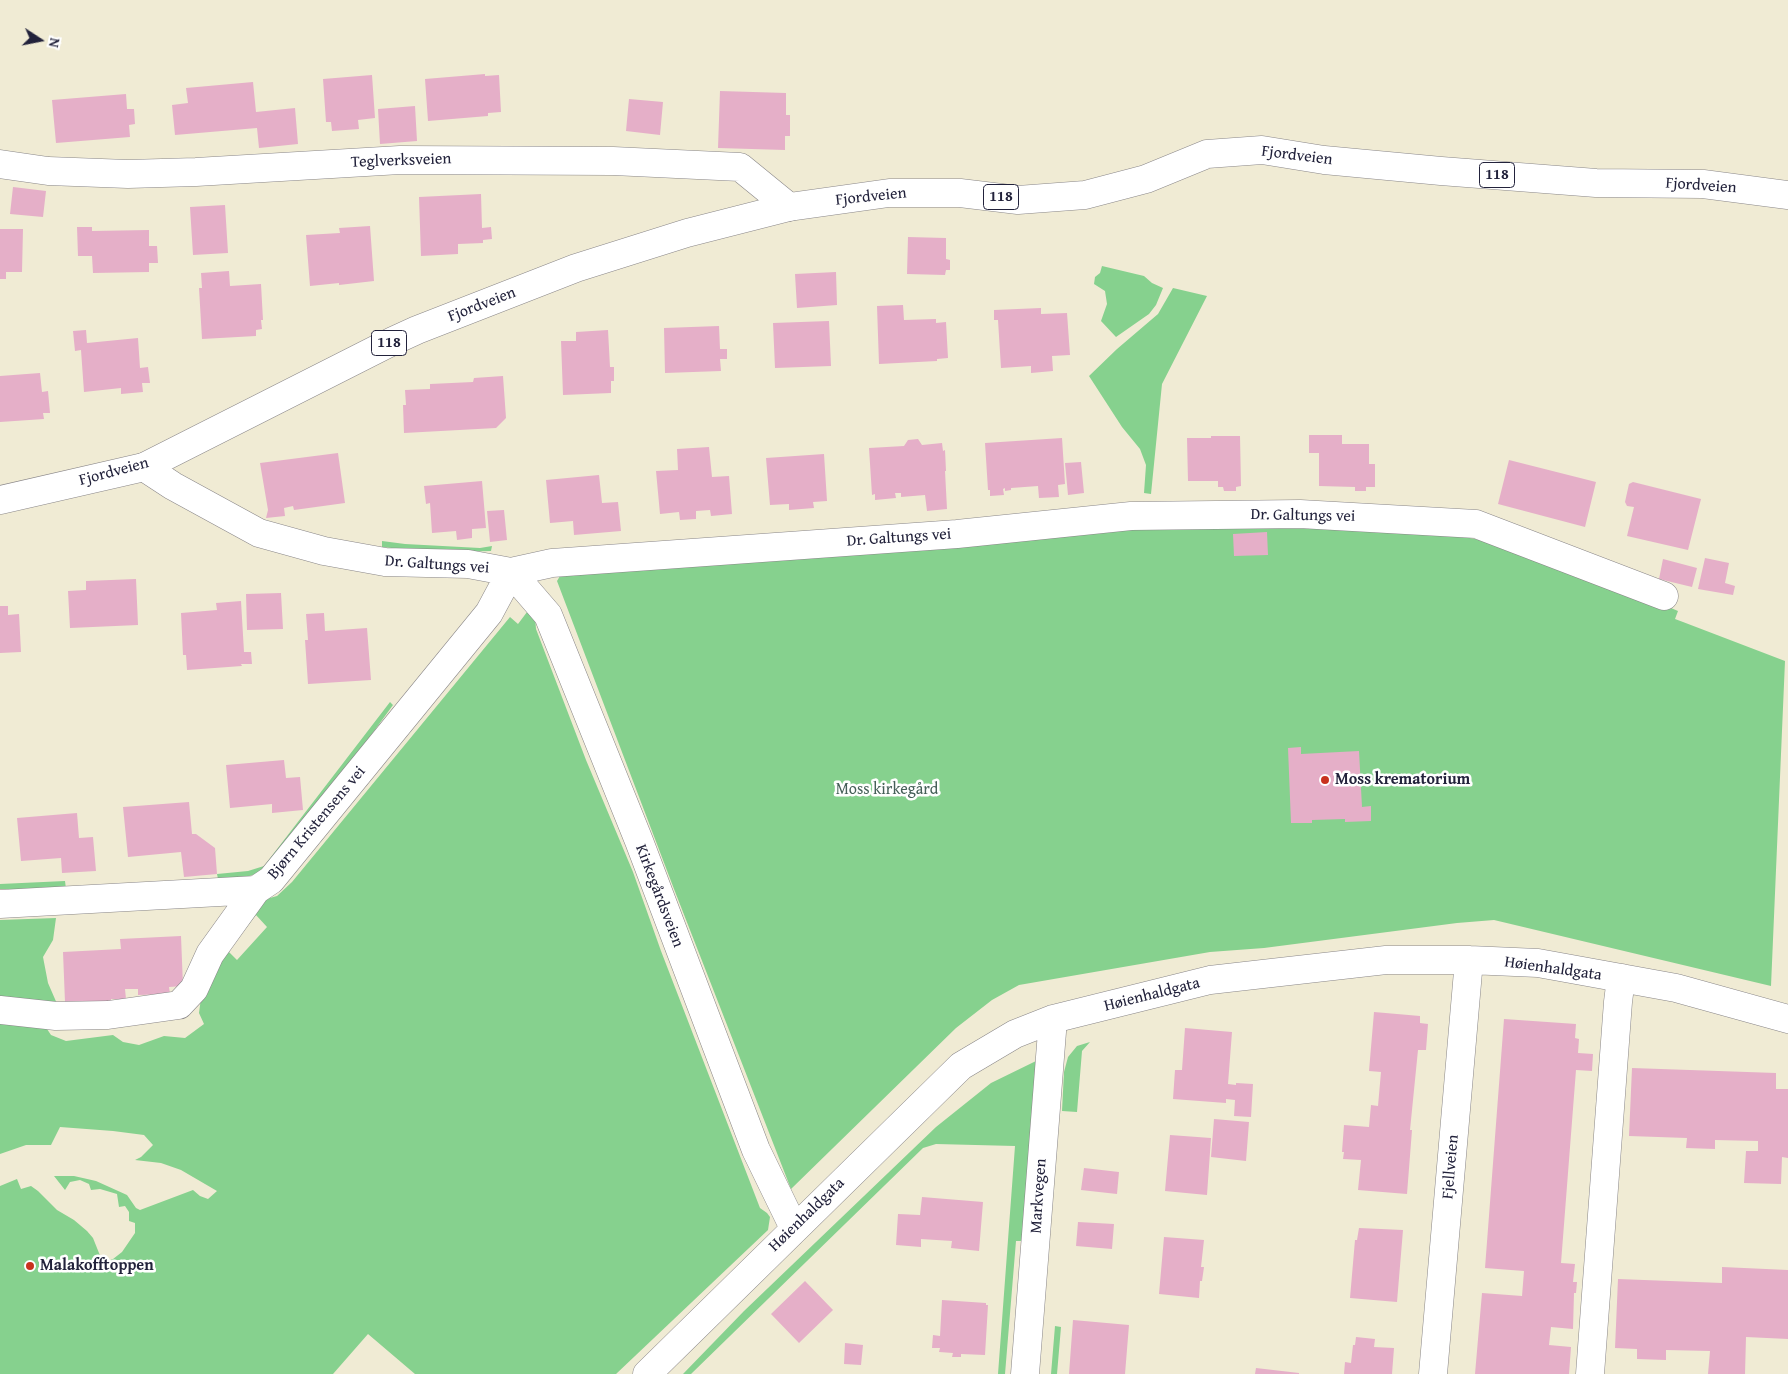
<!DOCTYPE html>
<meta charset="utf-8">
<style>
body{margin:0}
#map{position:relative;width:1788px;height:1374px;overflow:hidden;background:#f0ebd4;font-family:"Gentium Book Plus",serif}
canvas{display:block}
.north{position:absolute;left:15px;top:15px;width:50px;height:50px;-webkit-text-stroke:4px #fff;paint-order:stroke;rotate:101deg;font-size:14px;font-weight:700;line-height:20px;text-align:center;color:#22223b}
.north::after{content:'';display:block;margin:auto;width:18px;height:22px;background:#22223b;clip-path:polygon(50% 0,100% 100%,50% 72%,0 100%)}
</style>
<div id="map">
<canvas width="1788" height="1374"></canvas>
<div class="north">N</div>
</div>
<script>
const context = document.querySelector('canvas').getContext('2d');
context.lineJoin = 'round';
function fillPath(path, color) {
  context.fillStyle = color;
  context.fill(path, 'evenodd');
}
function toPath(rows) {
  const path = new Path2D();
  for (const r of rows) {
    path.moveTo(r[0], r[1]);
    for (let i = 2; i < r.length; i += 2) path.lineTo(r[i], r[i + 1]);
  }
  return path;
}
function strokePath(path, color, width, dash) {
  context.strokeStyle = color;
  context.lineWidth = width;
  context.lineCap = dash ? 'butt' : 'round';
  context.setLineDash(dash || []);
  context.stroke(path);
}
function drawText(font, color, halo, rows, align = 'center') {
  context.font = font + ' "Gentium Book Plus",serif';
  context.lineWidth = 5;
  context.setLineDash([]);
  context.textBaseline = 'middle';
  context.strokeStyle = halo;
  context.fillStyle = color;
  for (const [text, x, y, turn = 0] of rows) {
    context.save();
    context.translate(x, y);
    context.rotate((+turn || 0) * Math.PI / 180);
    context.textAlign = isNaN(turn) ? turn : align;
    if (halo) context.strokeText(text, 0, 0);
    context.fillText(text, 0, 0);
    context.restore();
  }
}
const green = toPath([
 [1102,266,1144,276,1152,283,1163,288,1156,305,1149,314,1116,337,1101,321,1107,304,1105,291,1094,284,1095,277,1100,273],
 [1173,288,1207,296,1162,384,1151,494,1144,493,1146,465,1140,449,1122,427,1089,376,1117,349,1158,314],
 [1228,524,1459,536,1491,542,1601,578,1678,611,1675,619,1683,622,1785,661,1771,986,1494,920,1457,923,1264,948,1210,952,1019,985,992,1000,956,1028,791,1189,674,889,557,581,563,571,1128,528],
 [382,541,405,544,480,548,492,546,491,551,452,552,420,551,382,547],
 [527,612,535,617,536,629,586,760,633,872,661,951,760,1208,767,1213,770,1217,768,1230,616,1374,415,1374,368,1334,333,1374,0,1374,0,1186,17,1179,21,1189,31,1186,38,1191,57,1210,74,1220,87,1231,93,1238,103,1263,113,1259,122,1252,135,1233,135,1223,129,1221,129,1212,125,1206,119,1207,117,1194,100,1189,91,1190,89,1184,80,1180,70,1182,65,1190,54,1176,74,1176,96,1181,127,1195,136,1208,140,1210,193,1190,200,1196,208,1199,217,1191,181,1170,161,1163,135,1160,141,1157,153,1145,144,1135,113,1131,60,1127,51,1145,26,1145,0,1154,0,1021,45,1026,51,1035,66,1041,113,1035,123,1042,139,1045,164,1036,185,1038,204,1024,199,1013,201,998,210,972,259,901,277,896,292,882,510,617,518,624],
 [256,915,267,927,237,960,228,951],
 [390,702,393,705,369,738,262,872,243,878,218,879,217,874,248,871,264,866],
 [65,881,66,889,0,889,0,884],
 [56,918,53,940,43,957,48,983,58,1006,0,1001,0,920],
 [1090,1042,1082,1051,1077,1112,1062,1111,1064,1072,1068,1057,1077,1046],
 [1036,1061,1022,1241,1016,1241,1005,1374,998,1374,1015,1146,936,1144,923,1148,691,1374,683,1374,744,1311,936,1127,991,1083],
 [1055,1326,1061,1327,1057,1374,1051,1374]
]);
const building = toPath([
 [485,74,485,76,499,75,501,112,488,113,488,116,428,121,425,79],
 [372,75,375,118,358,120,359,129,332,131,331,122,326,122,323,79],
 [253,82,256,112,295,108,298,144,259,148,257,128,175,135,172,105,188,103,186,88],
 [720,91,786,93,786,115,790,115,790,136,785,136,785,150,718,148],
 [126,94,127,109,134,109,135,124,129,125,130,137,56,143,52,100],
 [629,99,663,102,660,135,626,131],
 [415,106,417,141,380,144,378,109],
 [13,187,46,191,43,217,10,214],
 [481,194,482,228,491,227,492,239,483,240,483,243,458,244,458,254,421,256,419,197],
 [225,205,228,253,193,255,190,207],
 [370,226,374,281,339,285,339,283,310,286,306,235,340,233,339,228],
 [77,227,92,227,92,231,149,230,149,246,157,246,158,263,149,263,149,272,93,273,92,256,78,256],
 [0,229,23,229,22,272,6,272,6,279,0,279],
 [908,237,946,238,946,259,950,260,950,270,946,270,945,275,907,274],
 [229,271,230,286,261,284,263,320,261,320,262,329,256,330,256,336,202,339,199,288,202,288,201,273],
 [836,272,837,305,797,308,795,274],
 [903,305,904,320,936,319,936,323,946,322,948,358,937,359,937,361,879,364,877,306],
 [1041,308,1041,314,1067,313,1070,355,1052,356,1053,371,1031,373,1031,366,1001,368,998,320,994,320,994,310],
 [829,321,831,366,775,368,773,323],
 [719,326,720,349,727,349,727,359,720,359,721,371,665,373,664,328],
 [86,330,87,343,138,338,140,368,148,367,150,383,142,383,143,392,121,394,121,388,84,392,81,350,75,351,73,331],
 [608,330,610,367,614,367,614,381,611,381,611,393,563,395,561,341,576,341,576,332],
 [40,373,42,392,48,391,50,413,43,413,44,419,0,422,0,376],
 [503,376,506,418,496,428,404,433,403,405,406,405,405,390,430,389,430,384,473,382,474,378],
 [1309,435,1342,435,1342,444,1369,444,1369,464,1375,464,1375,487,1366,487,1366,491,1355,491,1355,487,1319,486,1319,453,1309,453],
 [1211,436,1240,436,1241,486,1236,487,1236,491,1224,491,1223,487,1218,487,1218,481,1188,481,1187,438,1211,438],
 [1062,438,1065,484,1058,485,1059,497,1039,498,1038,486,1011,488,1011,490,1005,491,1005,488,1003,489,1004,495,990,496,990,490,988,490,985,443],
 [918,439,922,445,942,443,943,451,945,450,946,471,945,471,947,509,927,511,925,495,901,497,901,493,895,493,896,498,875,500,875,494,872,495,869,448,904,446,908,440],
 [709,447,712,477,729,476,732,514,711,516,710,510,696,511,696,519,680,520,679,512,660,514,656,471,678,470,677,449],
 [338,453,345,503,294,510,293,506,284,508,285,516,266,518,268,510,260,463],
 [824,454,827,501,813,502,814,508,789,510,789,504,770,505,766,458],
 [1509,460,1596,482,1585,527,1498,504],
 [1081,462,1084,493,1068,495,1065,463],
 [599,475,602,503,618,502,621,531,574,535,573,521,550,523,546,480],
 [482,481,486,528,472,529,472,538,457,540,456,531,432,533,430,503,426,504,424,486],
 [1633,482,1701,499,1688,550,1627,536,1634,507,1627,506,1625,502,1629,484],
 [504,510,507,540,490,542,487,511],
 [1267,532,1268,555,1234,556,1233,534],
 [1705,558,1729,563,1725,583,1735,586,1733,595,1698,589],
 [1663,559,1697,568,1692,587,1659,579],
 [136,579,138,625,70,628,68,591,86,590,86,581],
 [281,593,283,629,247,630,246,594],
 [241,601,244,652,251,652,252,664,241,664,242,666,187,670,186,655,183,655,181,613,217,610,216,603],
 [0,606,8,606,8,615,19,614,21,652,0,653],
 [324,613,325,631,367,628,371,680,308,684,305,640,308,640,306,614],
 [1301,747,1301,754,1359,751,1362,807,1371,806,1371,821,1345,822,1345,819,1312,820,1312,823,1291,823,1288,748],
 [284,760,286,778,300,777,303,810,272,813,272,804,230,808,226,765],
 [189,802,192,834,196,834,215,848,217,874,184,877,181,852,128,857,123,807],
 [77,813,79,838,93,837,96,871,62,873,61,858,21,861,17,818],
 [181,936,183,986,169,987,170,994,138,995,138,989,125,989,126,999,111,999,111,1006,80,1008,80,1001,65,1002,63,952,121,949,120,939],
 [1374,1012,1420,1016,1420,1023,1428,1024,1426,1050,1418,1050,1410,1130,1412,1130,1407,1194,1358,1190,1361,1160,1343,1159,1344,1152,1342,1152,1344,1125,1369,1127,1371,1105,1378,1106,1381,1072,1369,1071],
 [1504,1019,1576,1024,1575,1038,1579,1039,1578,1053,1593,1054,1592,1071,1576,1070,1561,1263,1575,1264,1573,1282,1577,1282,1576,1293,1574,1293,1573,1329,1551,1327,1549,1345,1571,1347,1569,1374,1475,1374,1482,1293,1522,1296,1524,1271,1485,1268],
 [1185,1028,1232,1032,1228,1084,1236,1085,1236,1083,1253,1084,1251,1117,1234,1116,1235,1100,1226,1099,1226,1103,1173,1099,1175,1070,1182,1070],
 [1632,1068,1776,1073,1776,1089,1788,1089,1788,1158,1782,1157,1781,1184,1744,1183,1746,1151,1758,1151,1758,1141,1715,1140,1715,1149,1686,1148,1687,1138,1629,1136],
 [1214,1119,1249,1122,1246,1161,1211,1157],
 [1170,1135,1211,1138,1207,1195,1165,1191],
 [1084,1168,1119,1172,1117,1194,1081,1190],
 [922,1197,983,1202,979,1251,951,1248,952,1241,921,1239,921,1247,896,1245,898,1214,920,1215],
 [1078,1222,1114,1224,1112,1249,1076,1246],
 [1359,1228,1403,1230,1397,1302,1350,1298,1355,1240,1357,1240],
 [1164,1237,1204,1240,1201,1267,1204,1267,1202,1281,1200,1281,1199,1298,1159,1294],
 [1722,1267,1788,1270,1788,1339,1746,1337,1745,1374,1708,1374,1710,1351,1666,1350,1666,1360,1637,1359,1637,1349,1615,1348,1618,1279,1722,1283],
 [805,1281,833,1310,799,1343,771,1314],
 [942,1300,986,1303,986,1305,988,1305,985,1355,961,1354,961,1357,952,1357,953,1353,939,1352,940,1348,932,1348,933,1335,940,1336],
 [1073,1320,1129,1325,1125,1374,1069,1374],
 [1356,1337,1375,1339,1374,1347,1394,1348,1392,1374,1344,1374,1345,1362,1351,1363,1353,1345,1355,1345],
 [845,1343,863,1345,861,1365,844,1364],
 [1256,1368,1299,1373,1299,1374,1255,1374]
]);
const minor = toPath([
 [0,164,48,171,128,174,196,172,400,160,613,161,740,167,789,207],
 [144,467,173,486,259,533,324,551,385,562,468,564,511,572,552,563,957,534,1131,516,1300,514,1476,524,1664,596],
 [0,904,256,890,271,880,489,613,511,572,548,615,639,841,756,1150,794,1228],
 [0,1010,56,1016,108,1015,179,1005,194,989,210,954,256,890],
 [647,1374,961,1066,1015,1034,1053,1019,1210,980,1386,960,1469,960,1538,963,1676,988,1788,1019],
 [1025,1374,1053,1019],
 [1433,1374,1469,960],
 [1590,1374,1618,1002,1621,978]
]);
const major = toPath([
 [0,500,144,467,393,341,417,330,576,268,687,233,789,207,889,193,960,193,1018,200,1085,195,1146,179,1207,154,1262,150,1324,160,1441,171,1596,183,1703,184,1788,195]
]);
const markers = [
 [1325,780,5,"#c8321e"],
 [30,1266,5,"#c8321e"]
];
const shields = [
 [1497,175,35],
 [1001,197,35],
 [389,343,35]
];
const shieldNames = [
 ["118",1497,175],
 ["118",1001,197],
 ["118",389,343]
];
const streetNames = [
 ["Fjordveien",1297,156,7],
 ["Teglverksveien",401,161,-2],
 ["Fjordveien",1701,186,4],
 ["Fjordveien",871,197,-6],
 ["Fjordveien",482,305,-21],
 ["Fjordveien",114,472,-15],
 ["Dr. Galtungs vei",1303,516,1],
 ["Dr. Galtungs vei",899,538,-4],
 ["Dr. Galtungs vei",437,565,4],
 ["Bjørn Kristensens vei",317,823,-50],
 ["Kirkegårdsveien",659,896,69],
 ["Høienhaldgata",1553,969,8],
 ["Høienhaldgata",1152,995,-14],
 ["Fjellveien",1451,1167,-85],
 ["Markvegen",1039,1196,-86],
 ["Høienhaldgata",807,1215,-44]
];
const poiNames = [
 ["Moss krematorium",1335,780],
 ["Malakofftoppen",40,1266]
];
const parkNames = [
 ["Moss kirkegård",887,790]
];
fillPath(green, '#86d18e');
fillPath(building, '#e5afc8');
strokePath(minor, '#898688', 29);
strokePath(major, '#898688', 29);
strokePath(minor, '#fff', 28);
strokePath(major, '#fff', 28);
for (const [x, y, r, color] of markers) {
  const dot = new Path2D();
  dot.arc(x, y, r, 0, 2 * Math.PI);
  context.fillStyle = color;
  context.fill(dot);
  strokePath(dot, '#fff', 2);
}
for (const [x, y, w] of shields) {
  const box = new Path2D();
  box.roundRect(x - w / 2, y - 12.5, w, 25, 4);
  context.fillStyle = '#fff';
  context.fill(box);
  strokePath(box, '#22223b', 1);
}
drawText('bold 15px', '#22223b', null, shieldNames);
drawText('16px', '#22223b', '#fff', streetNames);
drawText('bold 16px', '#22223b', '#fff', poiNames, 'left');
drawText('16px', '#455f58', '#fff', parkNames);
</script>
